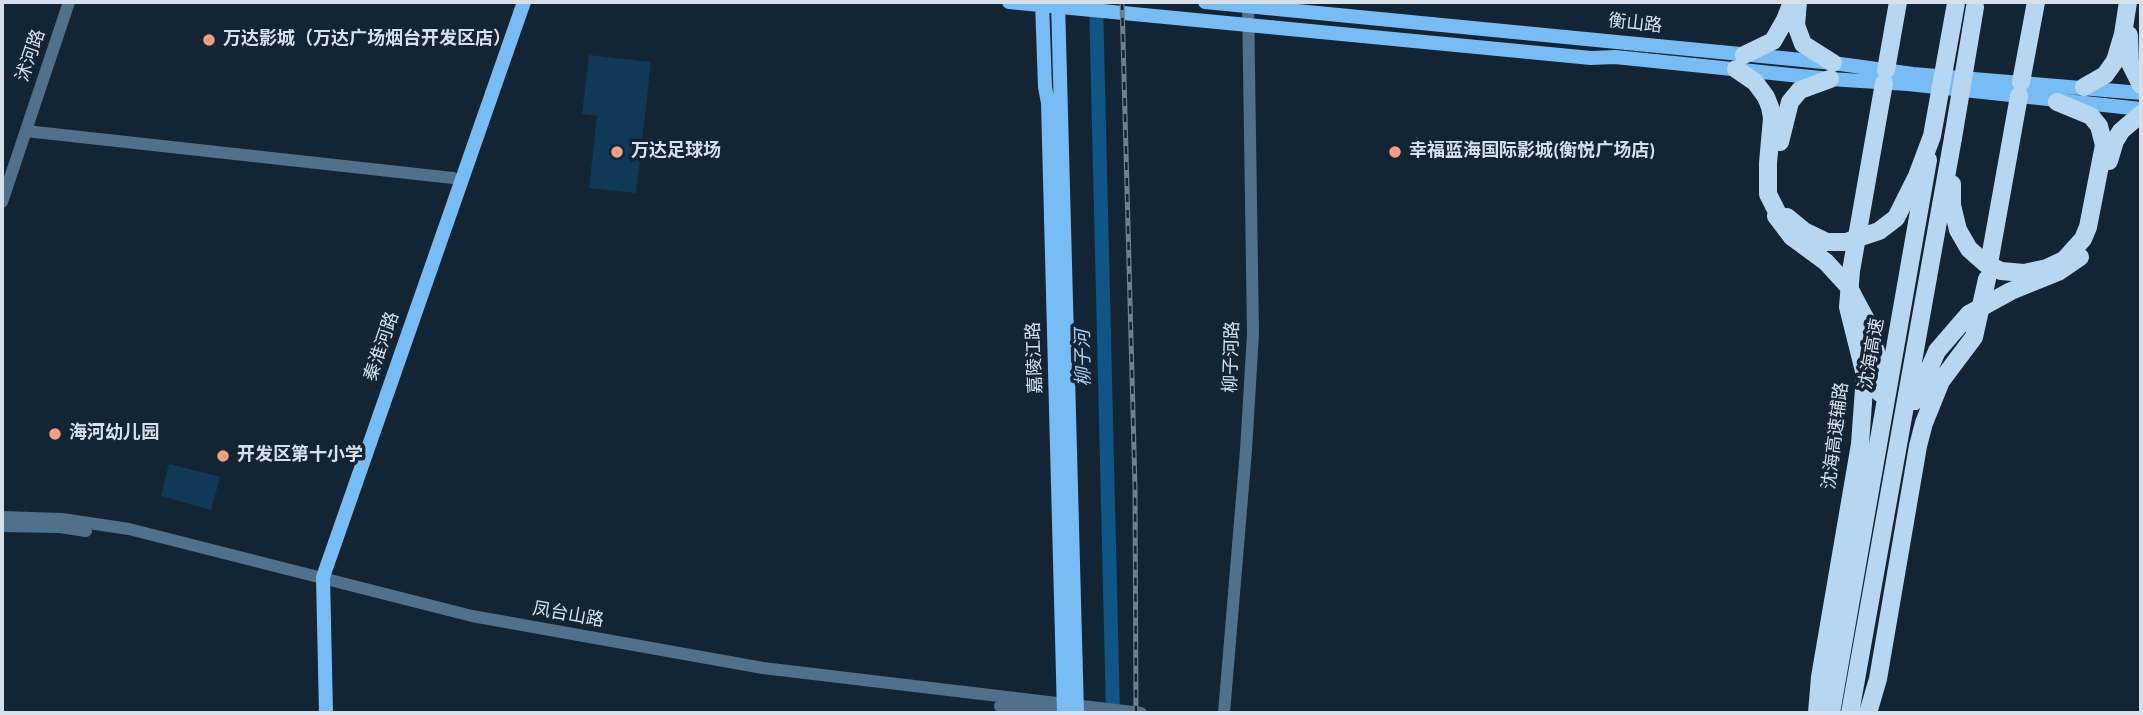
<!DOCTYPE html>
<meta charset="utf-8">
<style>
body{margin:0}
#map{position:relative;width:2143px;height:715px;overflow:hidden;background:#132534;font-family:"Source Sans 3",sans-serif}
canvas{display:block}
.frame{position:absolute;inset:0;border:4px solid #d5e0ea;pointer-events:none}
</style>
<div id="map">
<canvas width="2143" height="715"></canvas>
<div class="frame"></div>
</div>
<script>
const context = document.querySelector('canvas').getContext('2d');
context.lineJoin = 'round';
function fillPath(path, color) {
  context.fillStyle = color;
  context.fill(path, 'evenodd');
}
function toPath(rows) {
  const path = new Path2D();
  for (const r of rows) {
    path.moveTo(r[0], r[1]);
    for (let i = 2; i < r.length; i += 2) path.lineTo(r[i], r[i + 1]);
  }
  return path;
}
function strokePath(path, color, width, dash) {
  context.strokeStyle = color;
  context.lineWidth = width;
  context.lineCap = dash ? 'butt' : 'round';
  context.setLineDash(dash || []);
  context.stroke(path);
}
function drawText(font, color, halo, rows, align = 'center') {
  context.font = font + ' "Source Sans 3","Noto Sans SC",sans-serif';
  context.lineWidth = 7;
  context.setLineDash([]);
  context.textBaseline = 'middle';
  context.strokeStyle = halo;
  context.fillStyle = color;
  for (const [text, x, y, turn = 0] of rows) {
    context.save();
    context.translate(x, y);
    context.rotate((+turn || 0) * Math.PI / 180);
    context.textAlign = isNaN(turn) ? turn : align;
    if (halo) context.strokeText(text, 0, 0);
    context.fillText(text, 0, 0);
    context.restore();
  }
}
const green = toPath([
 [589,55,651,62,636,193,589,188,597,116,582,114],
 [169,464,220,477,211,510,161,496]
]);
const river = toPath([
 [1096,2,1113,713]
]);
const minor = toPath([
 [26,131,453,178],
 [2,202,69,2],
 [2,517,62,519,129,529,472,616,763,668,1141,713],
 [2,526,60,527,86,531],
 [1000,706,1055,713],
 [1224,713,1246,450,1253,334,1248,2]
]);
const major = toPath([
 [1009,2,1591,58,1615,57,1830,79,1908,84,2141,109],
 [1042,2,1045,87,1048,103,1064,713],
 [1058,2,1077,713],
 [1205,2,1833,63,1913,74,2141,93],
 [326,713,323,577,524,2]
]);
const highway = toPath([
 [1798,2,1796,25,1803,44,1833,63],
 [2129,35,2130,63,2141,85],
 [1744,55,1773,41,1785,20,1792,2],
 [1736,69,1755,82,1766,97,1770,107,1772,118,1768,163,1768,194,1777,212,1776,216,1792,237],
 [1886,70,1898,2],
 [2021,82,2036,2],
 [2084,87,2105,75,2115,61,2123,34,2128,2],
 [1780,142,1790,102,1800,90,1830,79],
 [2109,161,2115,141,2121,131,2141,114],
 [1952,184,1952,205,1958,230,1969,249,1986,264,2001,271,2024,273,2047,268,2064,260,2083,239,2088,227,2104,145,2099,126,2091,116,2057,102],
 [1990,258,2019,96],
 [1865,318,1878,358,1880,393],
 [1915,401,1937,351,1969,314],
 [1817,713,1820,677,1860,444,1865,375,1848,307,1851,271,1884,83],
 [1831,713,1928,160],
 [1850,713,1953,138],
 [1868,713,1878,679,1918,446,1924,423,1941,381,1974,337,1987,279]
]);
const rail = toPath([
 [1122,2,1135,487,1136,713]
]);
const highwayBridge = toPath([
 [1953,138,1975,7],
 [1787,217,1804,231,1827,242,1846,242,1879,231,1896,218,1917,176,1932,136,1956,3],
 [1792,237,1826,262,1848,286,1865,318],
 [1969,314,2011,291,2058,272,2080,257]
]);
const markers = [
 [209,40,7,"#f49e88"],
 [617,152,7,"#f49e88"],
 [1395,152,7,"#f49e88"],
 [55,434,7,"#f49e88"],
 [223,456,7,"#f49e88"]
];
const streetNames = [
 ["衡山路",1635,25,6],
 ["沭河路",32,56,-71],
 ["秦淮河路",383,347,-71],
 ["沈海高速",1873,354,-80],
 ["柳子河路",1233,357,-88],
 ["嘉陵江路",1036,358,-92],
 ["沈海高速辅路",1837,436,-83],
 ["凤台山路",568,616,10]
];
const poiNames = [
 ["万达影城（万达广场烟台开发区店）",223,40],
 ["万达足球场",631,152],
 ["幸福蓝海国际影城(衡悦广场店)",1409,152],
 ["海河幼儿园",69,434],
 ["开发区第十小学",237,456]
];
const waterNames = [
 ["柳子河",1085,358,-91]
];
fillPath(green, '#103957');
strokePath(river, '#0f5585', 14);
strokePath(minor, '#50708c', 12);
strokePath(major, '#78bcf6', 14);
strokePath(highway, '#b7d6f2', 18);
strokePath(rail, '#717f8c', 5);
strokePath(rail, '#132534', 2.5, [8]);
strokePath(highwayBridge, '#b7d6f2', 18);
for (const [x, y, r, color] of markers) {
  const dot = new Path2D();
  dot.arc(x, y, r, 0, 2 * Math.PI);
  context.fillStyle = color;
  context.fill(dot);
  strokePath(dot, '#132534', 2.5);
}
drawText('18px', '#d5e0ea', '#132534', streetNames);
drawText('bold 18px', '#d5e0ea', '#132534', poiNames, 'left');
drawText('italic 19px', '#a6ccef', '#132534', waterNames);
</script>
